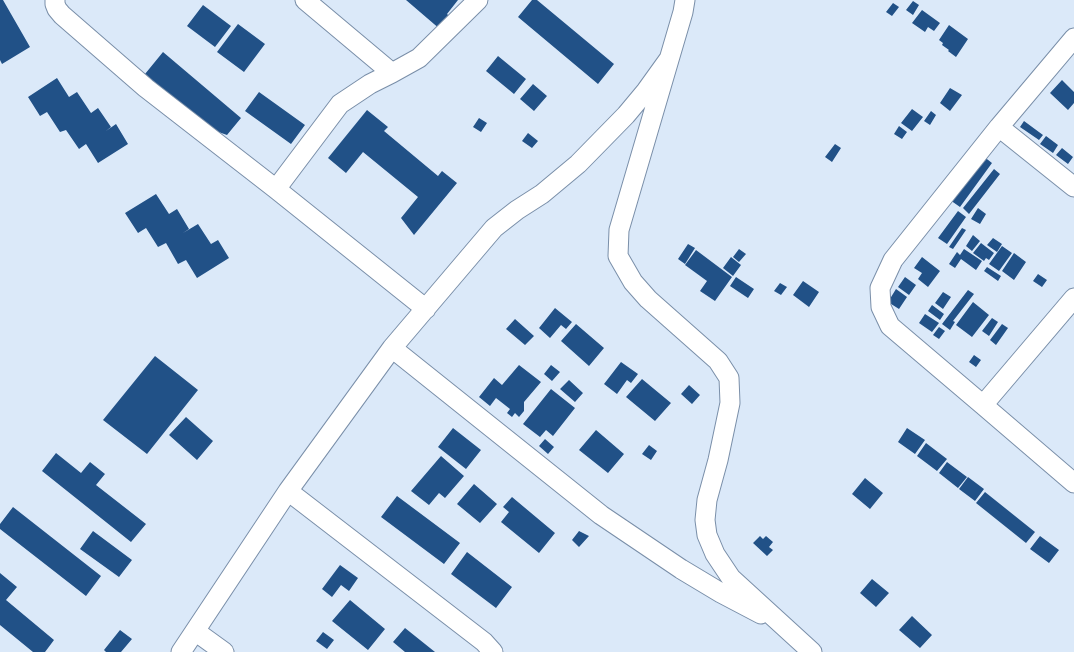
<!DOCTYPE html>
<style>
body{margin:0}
canvas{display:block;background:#dbe9f9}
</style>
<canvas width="1074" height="652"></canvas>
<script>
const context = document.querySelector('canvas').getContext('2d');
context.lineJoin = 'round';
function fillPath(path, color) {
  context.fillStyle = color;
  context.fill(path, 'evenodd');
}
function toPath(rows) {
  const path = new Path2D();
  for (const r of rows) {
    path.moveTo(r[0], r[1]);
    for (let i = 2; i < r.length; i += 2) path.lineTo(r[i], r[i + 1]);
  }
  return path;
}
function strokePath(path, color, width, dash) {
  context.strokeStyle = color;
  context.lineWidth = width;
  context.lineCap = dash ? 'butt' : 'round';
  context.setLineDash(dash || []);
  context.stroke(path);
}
const building = toPath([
 [0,0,3,0,30,47,2,64,0,60],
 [406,0,458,0,447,14,451,18,441,30],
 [532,0,537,0,614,64,598,84,518,17],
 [913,1,919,5,913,15,906,10],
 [893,3,899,7,892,16,886,12],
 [203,5,231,26,215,47,187,26],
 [922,10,940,23,934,31,928,27,925,32,912,23],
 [238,24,265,44,244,72,217,52],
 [949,25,968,39,956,57,948,51,949,50,942,45,943,43,939,40],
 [163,52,241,118,227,135,190,122,173,98,145,74],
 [498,56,526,79,514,94,486,71],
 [57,78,69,97,77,92,91,113,98,108,111,127,106,131,116,124,128,144,98,163,86,144,79,149,66,130,60,132,47,112,40,116,28,97],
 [1062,80,1074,92,1074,103,1068,110,1050,93],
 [533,84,547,96,534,111,520,99],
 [950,88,962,95,950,111,940,103],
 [259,92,305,125,291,144,245,111],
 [912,109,923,117,912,131,901,123],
 [367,110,388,127,384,131,438,176,442,171,457,183,414,235,401,218,418,197,363,152,346,173,328,158],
 [931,111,936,115,930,125,924,121],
 [479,118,487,123,481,132,473,127],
 [1024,121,1043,135,1039,140,1020,127],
 [899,126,907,132,902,139,894,134],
 [528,133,538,141,532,148,522,141],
 [1046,136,1058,145,1053,153,1040,144],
 [835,144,841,148,832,162,825,157],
 [1062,148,1073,157,1068,164,1056,155],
 [983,156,992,163,960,207,950,200],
 [994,169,1000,174,969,214,963,208],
 [156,194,169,214,177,209,189,229,183,233,198,224,211,244,218,240,229,258,197,278,186,260,178,264,166,243,158,247,146,228,138,233,125,213],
 [978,208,986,214,980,224,971,219],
 [958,211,966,217,947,244,938,238],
 [962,228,966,230,953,249,949,247],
 [973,235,980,241,972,251,966,246],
 [993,238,1002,244,997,252,987,245],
 [981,243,994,253,989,260,986,258,984,261,973,253],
 [688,244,695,248,685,264,678,259],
 [1002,246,1012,253,999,271,989,264],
 [739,249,746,254,739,262,733,257],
 [964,249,982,261,976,270,961,259,955,268,949,264,957,252,960,255],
 [696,250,732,277,715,301,700,291,707,281,685,265],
 [1014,253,1026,262,1014,280,1002,271],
 [731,257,741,265,733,276,723,268],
 [922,257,940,271,928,287,918,279,922,273,914,268],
 [987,267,1001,276,998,281,984,271],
 [1038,274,1047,280,1042,287,1033,281],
 [736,277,754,289,748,298,730,286],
 [905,277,916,285,909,295,898,287],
 [803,281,819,292,809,307,793,295],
 [780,283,787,287,781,295,774,291],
 [896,289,907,297,899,309,888,302],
 [968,290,974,294,953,321,955,322,950,330,942,324],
 [943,292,951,297,943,309,935,303],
 [973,302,989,315,972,337,956,325],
 [932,305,944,314,940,320,928,311],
 [555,308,572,322,566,329,561,325,550,338,539,328],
 [925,314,939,323,932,332,919,323],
 [992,318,998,322,989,336,982,331],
 [515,319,534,336,525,345,506,329],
 [576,324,604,348,589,366,561,341],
 [1002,324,1008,328,996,345,990,340],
 [939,327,945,331,939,339,933,335],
 [974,355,981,360,976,367,969,362],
 [155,356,198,390,147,454,103,420],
 [621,362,638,374,631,383,627,380,617,394,604,384],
 [519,365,541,382,524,402,524,411,519,417,515,413,512,417,507,413,510,409,496,398,490,406,479,397,494,378,502,385],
 [551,365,560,372,552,381,544,374],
 [642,379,671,403,655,421,626,397],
 [569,380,583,393,575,402,560,389],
 [689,385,700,395,692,404,681,394],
 [551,389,575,408,553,436,546,430,540,437,523,424],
 [186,417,213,441,197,460,169,435],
 [453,428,481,450,466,469,438,447],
 [907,428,925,440,915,454,898,442],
 [596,430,624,454,608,473,579,450],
 [545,439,554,447,548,454,539,446],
 [926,443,947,459,937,471,917,456],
 [649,445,657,451,651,460,642,454],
 [56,453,81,473,90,462,105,474,96,485,146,524,131,542,42,471],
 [441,456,464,476,445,498,439,493,429,505,411,491],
 [947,462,967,477,958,488,939,473],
 [968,477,984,489,975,501,959,489],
 [865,478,883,493,870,509,852,494],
 [474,484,497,504,480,523,457,504],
 [985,492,1035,532,1026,543,976,503],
 [397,496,460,543,444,564,381,517],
 [512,497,555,533,539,553,501,522,509,512,503,507],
 [13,507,101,576,86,596,0,529,0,524],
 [93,531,132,560,119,577,80,549],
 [579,531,589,536,579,547,572,540],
 [760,536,763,539,766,536,773,542,769,547,773,550,767,556,753,543],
 [1040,536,1059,550,1049,563,1030,549],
 [467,552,512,587,496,608,451,574],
 [340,565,358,578,349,591,341,585,332,597,322,589],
 [0,573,17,587,6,600,54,640,45,652,33,652,0,625],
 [872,579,889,593,876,607,860,593],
 [350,600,385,629,368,650,332,621],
 [912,616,932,635,920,648,899,630],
 [405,628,435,652,405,652,393,642],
 [120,630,132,639,121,652,106,652,104,650],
 [323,632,334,640,327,649,316,641]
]);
const street = toPath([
 [55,0,55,4,57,9,62,15,146,88,276,189,426,309],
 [305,0,392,73],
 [685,0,683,12,619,230,618,256,633,282,648,299,718,361,729,378,730,403,718,460,707,500,705,520,707,535,715,554,731,578,812,652],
 [1074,38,999,127,893,260,880,288,881,307,890,326,983,405,1074,483],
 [999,127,1074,187],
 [276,189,340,104,370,84,392,73,419,58,478,0],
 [392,348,601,515,681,569,721,593,761,614],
 [983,405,1074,298],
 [288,491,484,642,493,652],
 [195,631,224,652],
 [181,652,288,491,392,348,494,228,517,210,542,194,578,164,626,115,646,91,669,59]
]);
fillPath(building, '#215187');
strokePath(street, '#7a8fa9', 21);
strokePath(street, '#fff', 19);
</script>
